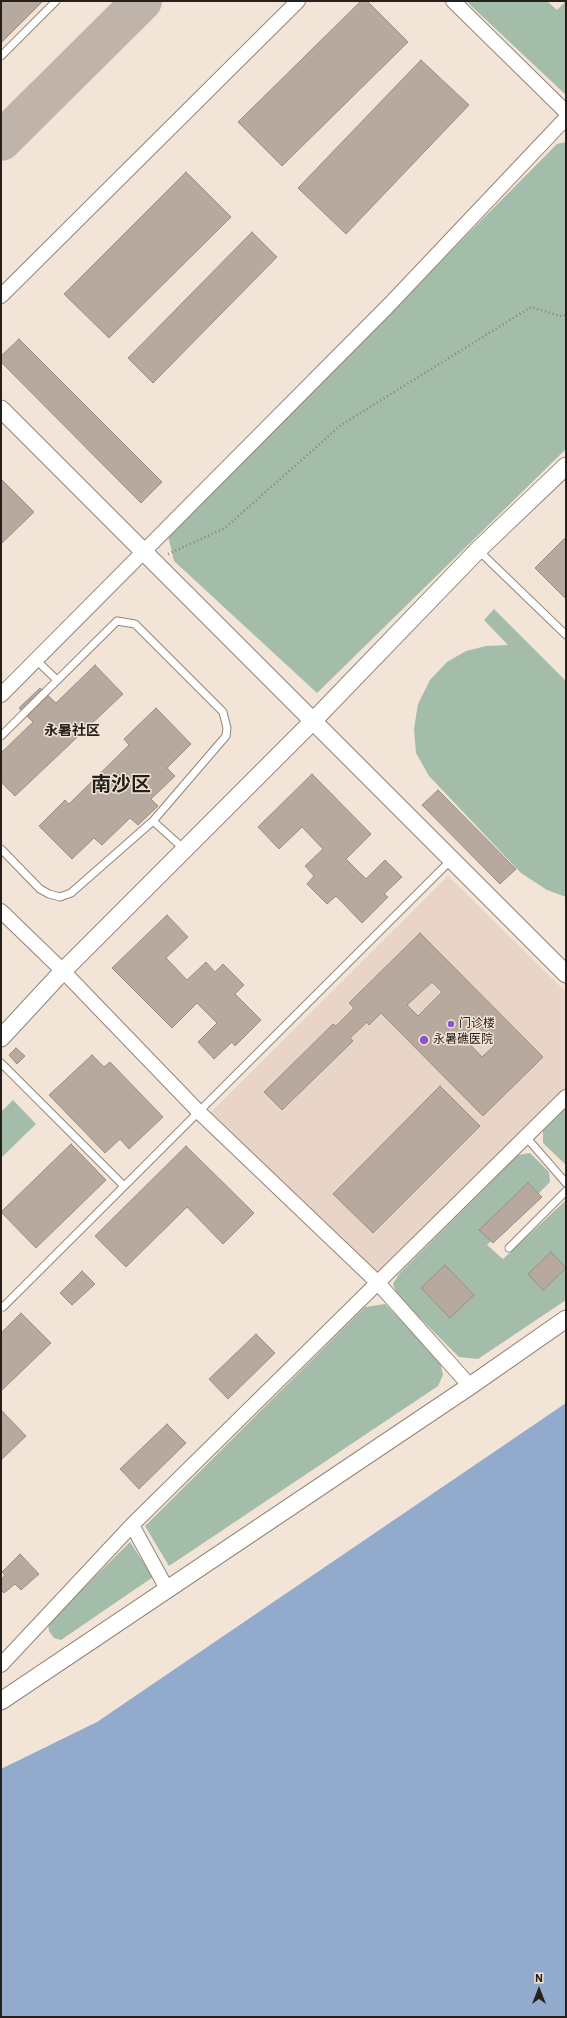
<!DOCTYPE html>
<meta charset="utf-8">
<style>
body{margin:0}
#map{position:relative;width:567px;height:2018px;overflow:hidden;background:#f3e4d8;font-family:"IBM Plex Sans",sans-serif}
canvas{display:block}
.frame{position:absolute;inset:0;border:2px solid #26201c;pointer-events:none}
.north{position:absolute;left:519px;top:1970px;width:40px;height:40px;-webkit-text-stroke:3px #f3e4d8;paint-order:stroke;rotate:0deg;font-size:11px;font-weight:700;line-height:16px;text-align:center;color:#26201c}
.north::after{content:'';display:block;margin:auto;width:14px;height:18px;background:#26201c;clip-path:polygon(50% 0,100% 100%,50% 72%,0 100%)}
</style>
<div id="map">
<canvas width="567" height="2018"></canvas>
<div class="frame"></div>
<div class="north">N</div>
</div>
<script>
const context = document.querySelector('canvas').getContext('2d');
context.lineJoin = 'round';
function fillPath(path, color) {
  context.fillStyle = color;
  context.fill(path, 'evenodd');
}
function toPath(rows) {
  const path = new Path2D();
  for (const r of rows) {
    path.moveTo(r[0], r[1]);
    for (let i = 2; i < r.length; i += 2) path.lineTo(r[i], r[i + 1]);
  }
  return path;
}
function strokePath(path, color, width, dash) {
  context.strokeStyle = color;
  context.lineWidth = width;
  context.lineCap = dash ? 'butt' : 'round';
  context.setLineDash(dash || []);
  context.stroke(path);
}
function drawText(font, color, halo, rows, align = 'center') {
  context.font = font + ' "IBM Plex Sans","Noto Sans SC",sans-serif';
  context.lineWidth = 3;
  context.setLineDash([]);
  context.textBaseline = 'middle';
  context.strokeStyle = halo;
  context.fillStyle = color;
  for (const [text, x, y, turn = 0] of rows) {
    context.save();
    context.translate(x, y);
    context.rotate((+turn || 0) * Math.PI / 180);
    context.textAlign = isNaN(turn) ? turn : align;
    if (halo) context.strokeText(text, 0, 0);
    context.fillText(text, 0, 0);
    context.restore();
  }
}
const medical = toPath([
 [448,876,566,992,566,1088,376,1277,210,1113]
]);
const green = toPath([
 [466,1,547,1,557,10,566,1,566,95],
 [566,142,566,449,317,693,174,561,168,536,557,144],
 [494,609,566,681,566,897,547,890,521,873,429,776,416,753,414,729,418,704,430,680,447,662,466,651,486,646,508,645,484,620],
 [13,1100,36,1124,1,1158,1,1112],
 [566,1108,566,1165,543,1143,543,1131],
 [530,1153,549,1172,550,1182,487,1245,503,1259,566,1200,566,1300,478,1359,459,1357,397,1295,393,1284,399,1274,518,1155],
 [385,1304,440,1360,443,1375,438,1386,169,1566,145,1526,365,1307],
 [130,1542,153,1577,61,1640,54,1638,49,1631,48,1623]
]);
const water = toPath([
 [566,1403,566,2017,1,2017,1,1769,97,1722]
]);
const taxiway = toPath([
 [1,141,142,1]
]);
const building = toPath([
 [1,1,43,1,1,43,1,1],
 [361,1,367,1,408,42,282,166,238,122,361,1],
 [421,60,469,105,346,234,298,188,421,60],
 [186,172,231,217,109,338,64,294,186,172],
 [252,232,277,257,153,383,128,358,252,232],
 [19,339,162,482,141,503,1,362,1,356,19,339],
 [1,479,34,512,1,544,1,479],
 [566,537,566,599,535,568,566,537],
 [95,665,123,694,15,796,1,782,1,753,33,722,19,708,40,688,56,703,95,665],
 [156,708,191,744,167,768,175,776,151,799,158,806,138,825,130,818,102,845,94,838,72,859,39,826,65,800,69,804,129,745,124,739,156,708],
 [312,774,371,834,346,859,366,879,385,860,402,877,384,894,388,897,362,923,336,896,327,904,307,884,314,876,305,866,323,849,302,827,279,849,258,827,312,774],
 [438,790,516,869,500,884,422,805,438,790],
 [167,915,188,937,166,958,187,980,206,962,215,972,223,964,244,985,235,994,261,1020,235,1046,232,1042,214,1059,198,1042,217,1023,197,1003,172,1028,112,968,167,915],
 [420,933,543,1057,483,1116,381,1013,369,1025,367,1022,350,1038,353,1041,282,1110,264,1092,333,1024,336,1026,354,1008,349,1003,420,933],
 [432,982,442,992,418,1016,407,1005,432,982],
 [476,1025,495,1045,482,1057,463,1037,476,1025],
 [16,1048,25,1056,17,1064,9,1055,16,1048],
 [92,1055,104,1067,110,1062,163,1117,129,1149,120,1139,105,1153,49,1095,92,1055],
 [440,1086,480,1126,373,1233,333,1194,440,1086],
 [71,1144,106,1180,36,1248,1,1212,71,1144],
 [186,1146,254,1213,223,1244,187,1207,126,1267,95,1236,186,1146],
 [528,1183,542,1197,493,1243,479,1230,528,1183],
 [551,1252,566,1268,543,1290,528,1274,551,1252],
 [445,1265,474,1295,450,1318,421,1288,445,1265],
 [82,1271,95,1284,72,1305,60,1293,82,1271],
 [21,1313,51,1343,1,1391,1,1333,21,1313],
 [256,1334,275,1353,228,1399,209,1379,256,1334],
 [1,1410,26,1436,1,1460,1,1410],
 [167,1424,186,1443,139,1489,120,1469,167,1424],
 [20,1554,39,1574,21,1590,15,1584,4,1593,1,1590,1,1580,5,1575,2,1572,20,1554]
]);
const path = toPath([
 [168,554,225,528,341,425,531,307,560,316,566,315]
]);
const service = toPath([
 [1,56,56,1],
 [478,550,566,635],
 [36,660,57,680],
 [1,736,117,621,135,624,223,712,227,728,226,736,153,821,71,893,60,897,49,894,40,889,1,849],
 [153,821,184,849],
 [1,1063,124,1186],
 [526,1137,566,1183],
 [509,1248,566,1191],
 [3,1307,451,860]
]);
const minor = toPath([
 [453,1,566,112],
 [1,296,298,1],
 [1,695,389,305,566,118],
 [1,911,63,971,199,1112,378,1283,470,1386],
 [132,1525,167,1589],
 [1,1665,132,1525,566,1097]
]);
const tertiary = toPath([
 [1,409,566,974],
 [1,1038,63,971,314,720,478,550,566,466],
 [1,1701,470,1386,566,1319]
]);
const markers = [
 [451,1024,4,"#8d55cd"],
 [424,1040,5,"#8d55cd"]
];
const poiNames = [
 ["门诊楼",459,1024],
 ["永暑礁医院",433,1040]
];
const quarterNames = [
 ["永暑社区",72,731]
];
const townNames = [
 ["南沙区",121,785]
];
fillPath(medical, '#e9d5c7');
fillPath(green, '#a3bdaa');
fillPath(water, '#92aacb');
strokePath(taxiway, '#c0b4aa', 40);
fillPath(building, '#b7a99d');
strokePath(building, '#9c8e83', 1);
strokePath(service, '#92857a', 9);
strokePath(minor, '#92857a', 16);
strokePath(tertiary, '#92857a', 19);
strokePath(path, '#897f77', 2.5, [1, 3]);
strokePath(service, '#fff', 7);
strokePath(minor, '#fff', 14);
strokePath(tertiary, '#fff', 17);
for (const [x, y, r, color] of markers) {
  const dot = new Path2D();
  dot.arc(x, y, r, 0, 2 * Math.PI);
  context.fillStyle = color;
  context.fill(dot);
  strokePath(dot, '#f3e4d8', 1.5);
}
drawText('12px', '#26201c', '#f3e4d8', poiNames, 'left');
drawText('bold 14px', '#26201c', '#f3e4d8', quarterNames);
drawText('bold 20px', '#26201c', '#f3e4d8', townNames);
</script>
